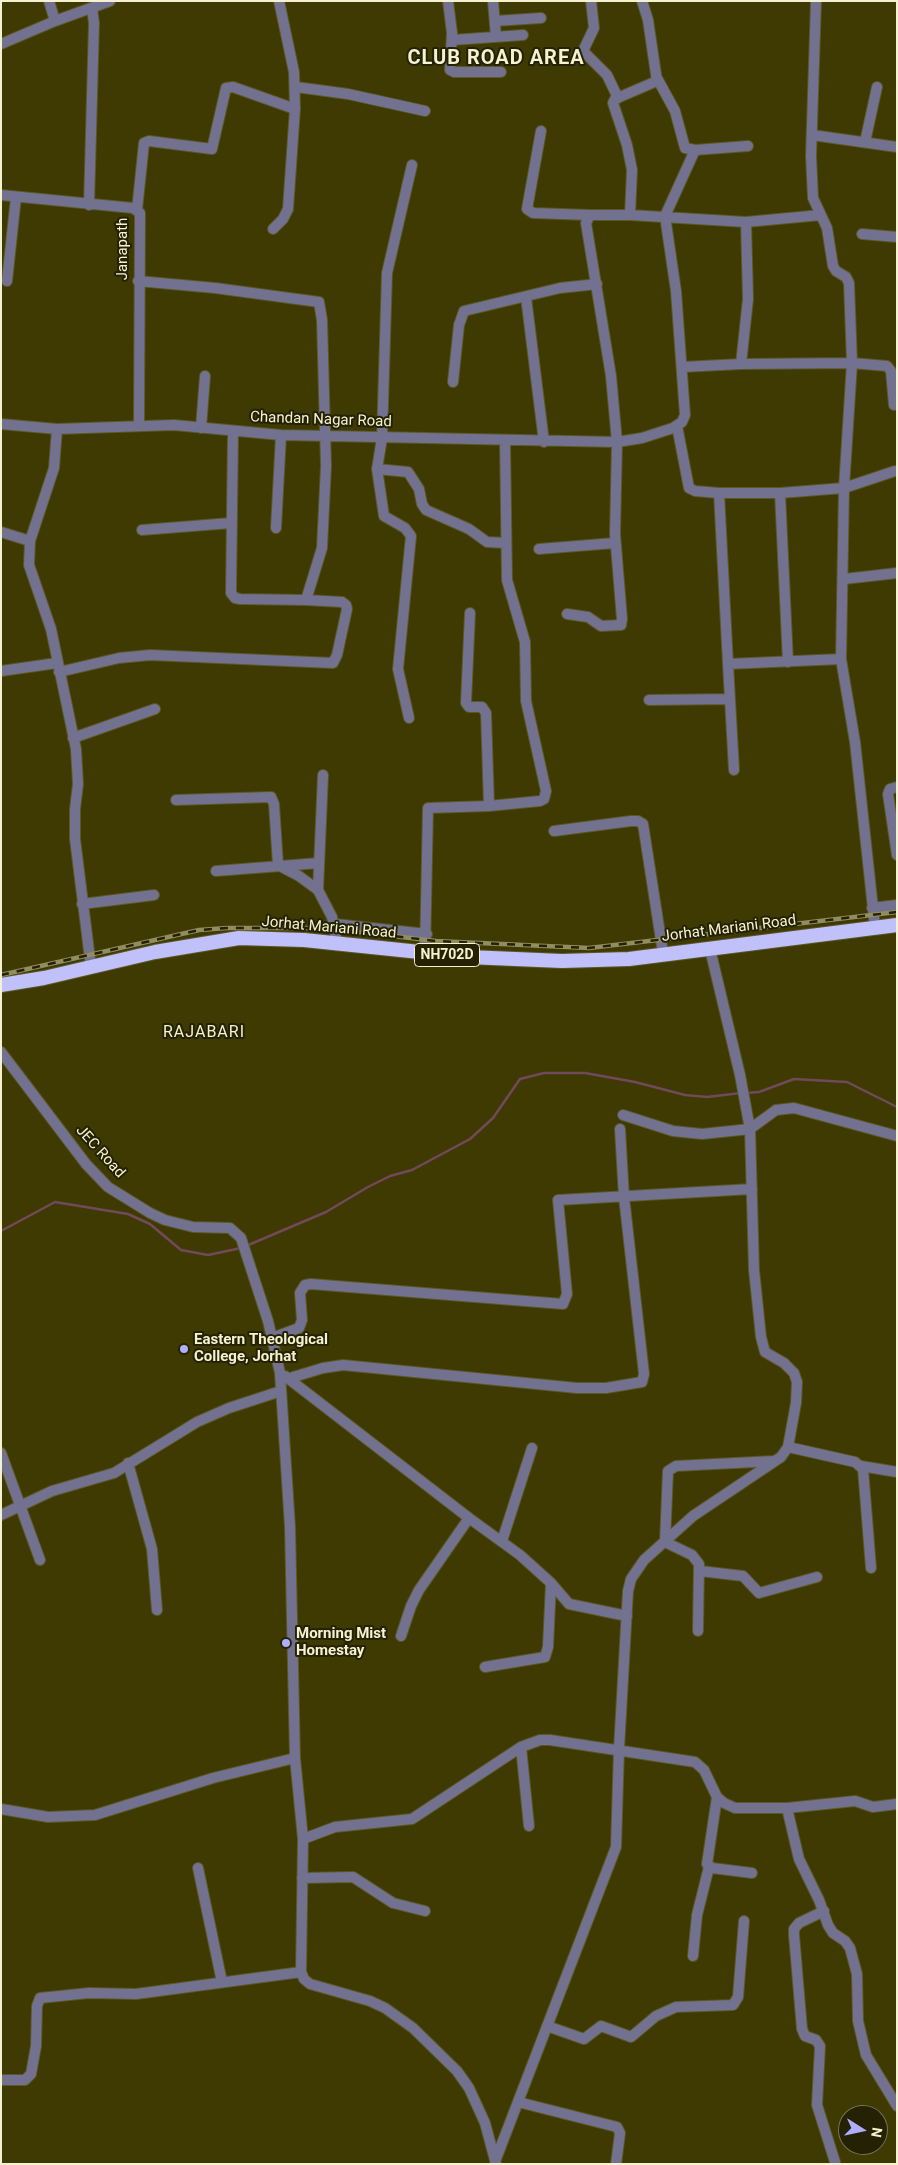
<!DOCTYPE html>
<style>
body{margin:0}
#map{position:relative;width:898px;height:2165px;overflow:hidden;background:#3f3a02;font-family:Roboto,sans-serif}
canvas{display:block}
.frame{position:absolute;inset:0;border:2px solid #f4f2d0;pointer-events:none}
.north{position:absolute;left:838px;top:2105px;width:50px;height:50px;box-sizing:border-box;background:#242105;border:1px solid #777556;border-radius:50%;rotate:100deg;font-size:14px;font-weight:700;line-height:20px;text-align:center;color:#f4f2d0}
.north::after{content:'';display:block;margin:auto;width:18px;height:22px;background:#afaefa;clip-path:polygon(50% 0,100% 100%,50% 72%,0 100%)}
</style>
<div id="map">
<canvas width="898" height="2165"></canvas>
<div class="frame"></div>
<div class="north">N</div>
</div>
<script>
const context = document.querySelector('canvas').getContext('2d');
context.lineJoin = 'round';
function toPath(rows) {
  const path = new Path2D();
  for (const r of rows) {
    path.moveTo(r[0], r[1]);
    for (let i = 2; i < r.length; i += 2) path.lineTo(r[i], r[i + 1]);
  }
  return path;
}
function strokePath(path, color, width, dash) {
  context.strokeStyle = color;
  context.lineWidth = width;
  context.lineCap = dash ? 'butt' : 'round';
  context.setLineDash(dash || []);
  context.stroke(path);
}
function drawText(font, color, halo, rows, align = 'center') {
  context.font = font + ' Roboto,sans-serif';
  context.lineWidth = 4;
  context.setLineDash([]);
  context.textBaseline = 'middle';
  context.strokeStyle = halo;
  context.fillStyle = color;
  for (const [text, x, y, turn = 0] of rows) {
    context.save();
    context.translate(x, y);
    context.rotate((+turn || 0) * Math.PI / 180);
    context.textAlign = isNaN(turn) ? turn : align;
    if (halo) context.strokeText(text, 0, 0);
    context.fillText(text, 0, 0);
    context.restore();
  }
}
const stream = toPath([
 [746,1093,759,1092,794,1079,847,1082,897,1107],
 [1,1231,55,1202,128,1214,150,1224,181,1250,208,1255,241,1248],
 [246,1246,326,1212,368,1187,390,1176,412,1170,470,1139,493,1118,520,1079,544,1073,585,1073,635,1082,685,1095,707,1097,741,1093]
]);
const minor = toPath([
 [49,1,55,21],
 [448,1,452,33,450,70,454,72,501,72],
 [493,1,496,37],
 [591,1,594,28,583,51,607,75,618,98],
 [816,1,811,156,813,198,827,228,833,266,836,271,846,277,849,283,852,363,844,488,841,659,855,742,875,927],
 [495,21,541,18],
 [452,40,523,35],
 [1,44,55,21,110,1],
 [657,78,675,111,685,148,695,150,748,146],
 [296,87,348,94,425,111],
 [541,131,527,209,533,213,590,215],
 [812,135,897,147],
 [865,142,877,87],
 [1,195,133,208,140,213,139,425],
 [89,205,94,23,92,8],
 [137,210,144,143,149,141,212,149,226,88,233,87,295,109],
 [630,215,746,222,821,215],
 [273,229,283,219,288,209,295,109,294,72,279,1],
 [862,234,897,237],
 [7,281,16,197],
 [138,281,215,288,319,302,322,320,326,466,322,548,306,600,240,599,235,598,231,593,233,432],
 [526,297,544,442],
 [741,364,748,299,746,222],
 [682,367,741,364,852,363,887,366,891,371,894,405],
 [453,382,459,325,464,311,560,288,597,284],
 [1,424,57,429],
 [677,426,689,488,695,491,719,493,728,664,841,659],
 [201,428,205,376],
 [377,469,408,472,419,489,422,504,426,510,469,529,487,542,506,543],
 [719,493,780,493,844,488,895,471],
 [780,493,788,662],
 [276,528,281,435],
 [142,530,231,523],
 [1,532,30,541],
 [539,549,615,543],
 [844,579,897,573],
 [567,614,588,617,601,626,621,625,622,619,615,534,617,442,642,438,673,428,682,422,685,415,676,291,665,216,695,150],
 [728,664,734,770],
 [1,671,57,663],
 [59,672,119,658,150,655,333,663,337,655,347,609,346,605,342,602,306,600],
 [649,700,730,699],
 [409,718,398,669,411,536,405,528,384,516,377,469,382,438,387,273,412,165],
 [73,738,155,709],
 [897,787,890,789,888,794,897,855],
 [176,800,271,797,274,804,278,865,299,876,318,890,332,917,337,943],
 [489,806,540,801,544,799,546,791,526,701,525,642,507,580,505,441],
 [554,831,631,821,638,821,643,824,663,953],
 [216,871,319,863],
 [318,890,323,775],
 [82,904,154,895],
 [872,908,897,905],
 [335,924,427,934],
 [425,953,428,808,489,806,486,713,482,707,469,707,466,703,470,613],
 [91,967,75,839,75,809,78,784,76,749,51,629,29,565,30,541,54,468,57,429,174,425,281,435,617,442,611,376,586,223,590,215,630,215,632,170,627,145,613,103,615,99,657,81,648,20,642,1],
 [1,1052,86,1164,108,1187,150,1213,165,1220,193,1227,230,1228,241,1238,268,1321,280,1373,290,1527,295,1758,303,1839,301,1972,304,1979,310,1984,370,2001,385,2008,413,2028,457,2071,469,2088,485,2123,496,2164],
 [623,1115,673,1131,702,1134,750,1129,776,1110,794,1108,897,1136],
 [272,1338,299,1328,302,1320,300,1293,305,1285,311,1284,563,1304,567,1294,558,1200,752,1189],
 [285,1376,469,1518,520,1555,551,1583,569,1604,627,1616],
 [290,1378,323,1368,343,1365,577,1388,606,1388,642,1382,644,1374,624,1197,620,1129],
 [788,1447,855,1462,863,1469,871,1568],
 [1,1453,40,1560],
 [128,1463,152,1549,157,1610],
 [861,1466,897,1472],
 [1,1515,52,1491,114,1473,197,1422,229,1408,281,1391],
 [502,1541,532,1448],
 [700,1571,743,1576,759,1593,817,1577],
 [698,1631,699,1564,692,1555,665,1542,668,1471,676,1466,774,1461],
 [401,1636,411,1606,419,1590,469,1518],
 [485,1667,545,1657,548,1647,551,1583],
 [521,1747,529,1826],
 [717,1797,707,1864,712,1868,752,1873],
 [787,1808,799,1859,819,1900,828,1925,833,1933,845,1941,850,1948,857,1974,858,2021,866,2055,897,2106],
 [1,1809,48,1817,95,1815,213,1778,295,1758],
 [303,1839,335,1827,412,1819,521,1747,540,1740,550,1740,695,1762,704,1770,717,1797,724,1803,735,1808,787,1808,855,1801,873,1807,897,1804],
 [198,1868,222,1982],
 [302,1878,353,1877,393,1903,425,1911],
 [824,1911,799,1923,794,1929,794,1935,802,2029,805,2036,816,2040,820,2046,817,2105,835,2162],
 [693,1956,697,1915,709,1867],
 [547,2026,584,2039,601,2026,631,2037,656,2016,676,2007,733,2005,738,1997,744,1921],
 [1,2080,25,2080,31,2074,36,2046,37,2006,40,1998,89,1993,136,1994,301,1972],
 [518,2102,617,2127,620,2133,616,2164],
 [496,2159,616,1847,619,1749,628,1591,631,1579,644,1560,693,1516,781,1457,788,1447,796,1403,797,1382,794,1373,784,1363,765,1352,761,1337,754,1270,750,1129,740,1075,710,949]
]);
const highway = toPath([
 [1,985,44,978,155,952,239,938,304,940,468,957,562,961,629,959,897,925]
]);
const rail = toPath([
 [1,975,199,930,227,928,324,928,436,941,589,948,897,912]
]);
const markers = [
 [184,1349,5,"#afaefa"],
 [286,1643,5,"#afaefa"]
];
const shields = [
 [447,955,65]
];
const shieldNames = [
 ["NH702D",447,955]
];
const streetNames = [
 ["Janapath",123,249,-90],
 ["Chandan Nagar Road",321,420,2],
 ["Jorhat Mariani Road",329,928,5],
 ["Jorhat Mariani Road",729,929,-7],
 ["JEC Road",100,1152,48]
];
const poiNames = [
 ["Eastern Theological",194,1340],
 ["College, Jorhat",194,1357],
 ["Morning Mist",296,1634],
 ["Homestay",296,1651]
];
const neighbourhoodNames = [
 ["RAJABARI",204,1033]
];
const districtNames = [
 ["CLUB ROAD AREA",496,59]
];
strokePath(stream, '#72495a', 2.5);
strokePath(minor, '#5c5723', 12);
strokePath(highway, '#5c5723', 16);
strokePath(minor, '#727290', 10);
strokePath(highway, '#c0c0fb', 14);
strokePath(rail, '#918d5f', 4.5);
strokePath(rail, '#242105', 2.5, [8]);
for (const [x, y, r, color] of markers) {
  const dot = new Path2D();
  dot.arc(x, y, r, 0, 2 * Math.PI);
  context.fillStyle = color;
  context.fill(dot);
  strokePath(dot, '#242105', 2);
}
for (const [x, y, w] of shields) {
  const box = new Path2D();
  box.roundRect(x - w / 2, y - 11.5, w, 23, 4);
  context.fillStyle = '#242105';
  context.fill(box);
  strokePath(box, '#f4f2d0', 1);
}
drawText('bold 14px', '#f4f2d0', null, shieldNames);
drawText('15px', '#f4f2d0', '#242105', streetNames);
drawText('bold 15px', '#f4f2d0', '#242105', poiNames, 'left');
context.letterSpacing = '1px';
drawText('16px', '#f4f2d0', '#242105', neighbourhoodNames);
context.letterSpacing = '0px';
context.letterSpacing = '1px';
drawText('bold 20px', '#f4f2d0', '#242105', districtNames);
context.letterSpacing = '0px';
</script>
